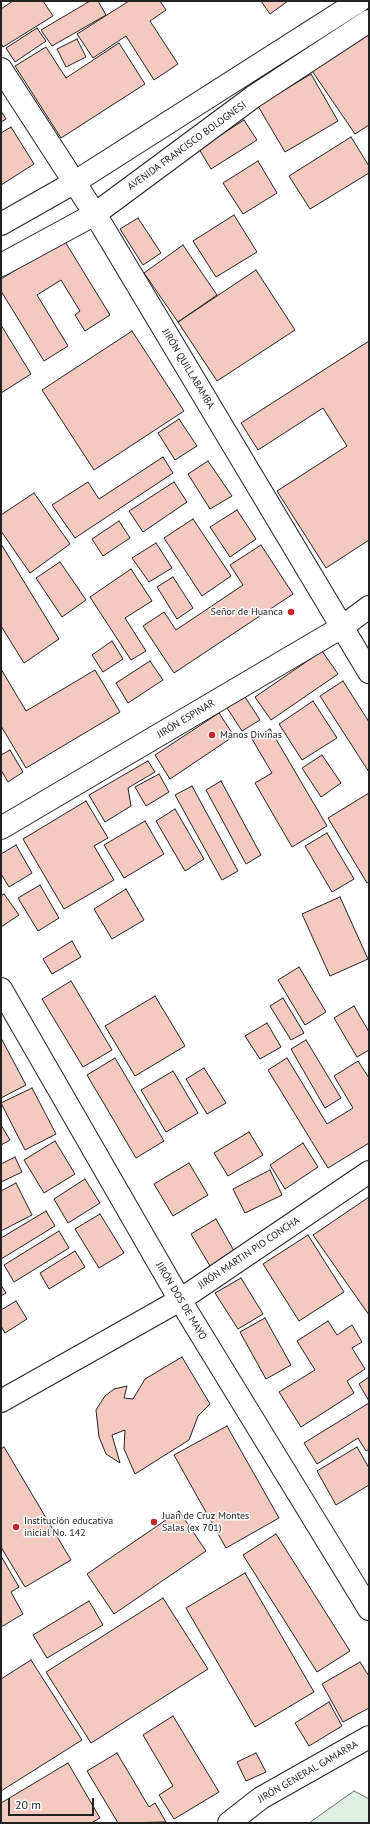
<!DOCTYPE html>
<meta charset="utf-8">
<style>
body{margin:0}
#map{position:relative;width:370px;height:1824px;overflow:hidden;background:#fff;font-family:"PT Sans",sans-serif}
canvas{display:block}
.frame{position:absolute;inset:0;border:2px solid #222;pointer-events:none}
.scale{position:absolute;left:8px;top:1798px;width:86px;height:18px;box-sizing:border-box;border:2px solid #222;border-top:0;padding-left:5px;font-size:12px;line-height:14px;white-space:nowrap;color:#222;-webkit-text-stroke:3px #fff;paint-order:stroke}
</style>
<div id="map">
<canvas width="370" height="1824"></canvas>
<div class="frame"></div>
<div class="scale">20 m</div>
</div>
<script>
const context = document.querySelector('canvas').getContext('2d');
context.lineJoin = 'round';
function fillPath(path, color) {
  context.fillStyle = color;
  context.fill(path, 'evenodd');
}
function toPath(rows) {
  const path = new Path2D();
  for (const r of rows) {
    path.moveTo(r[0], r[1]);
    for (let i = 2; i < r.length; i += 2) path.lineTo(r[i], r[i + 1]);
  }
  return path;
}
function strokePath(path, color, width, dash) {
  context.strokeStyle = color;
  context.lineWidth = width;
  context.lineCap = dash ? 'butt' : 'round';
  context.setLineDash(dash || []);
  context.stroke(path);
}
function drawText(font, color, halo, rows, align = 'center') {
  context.font = font + ' "PT Sans",sans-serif';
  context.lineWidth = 3;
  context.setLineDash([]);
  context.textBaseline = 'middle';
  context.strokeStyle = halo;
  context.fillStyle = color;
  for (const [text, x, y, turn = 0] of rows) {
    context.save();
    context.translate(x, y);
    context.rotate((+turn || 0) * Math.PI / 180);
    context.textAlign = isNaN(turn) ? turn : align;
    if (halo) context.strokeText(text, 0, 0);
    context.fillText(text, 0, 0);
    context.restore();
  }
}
const green = toPath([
 [354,1791,369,1799,369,1823,309,1823,354,1791]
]);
const building = toPath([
 [13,1,43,1,53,16,3,47,1,43,1,9,13,1],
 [90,1,98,1,106,15,52,46,41,30,90,1],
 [129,1,160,1,166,10,150,21,178,64,154,80,126,36,93,58,77,34,129,1],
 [261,1,288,1,270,14,261,1],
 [37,28,46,41,15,62,6,48,37,28],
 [369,28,369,125,355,134,310,68,369,28],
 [77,39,86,57,66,67,57,49,77,39],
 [119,43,145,84,61,138,15,66,46,47,66,78,119,43],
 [311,74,338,121,285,152,258,106,311,74],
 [1,111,6,119,1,122,1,111],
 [244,120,257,140,211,169,199,149,244,120],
 [11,127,34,164,1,185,1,133,11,127],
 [351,137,369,166,369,173,310,209,289,176,351,137],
 [258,161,277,193,243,214,223,183,258,161],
 [234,215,257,252,216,277,193,241,234,215],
 [138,218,161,253,143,265,120,229,138,218],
 [64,240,110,315,85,331,75,315,80,311,61,280,37,295,68,346,44,361,1,291,1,279,64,240],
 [183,245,217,295,178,322,144,273,183,245],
 [256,270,295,330,217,381,178,322,256,270],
 [1,325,31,374,1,393,1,325],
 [132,331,184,411,94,470,42,390,132,331],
 [369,341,369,540,326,568,277,491,347,446,323,408,258,450,241,423,369,341],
 [179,419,197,446,175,460,158,433,179,419],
 [163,457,173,473,75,538,52,505,88,482,99,499,163,457],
 [208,461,232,496,210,509,188,474,208,461],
 [174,482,187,502,143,532,129,511,174,482],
 [34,493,70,544,30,573,1,531,1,515,34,493],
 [237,510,256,539,230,557,210,527,237,510],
 [193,519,231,576,202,596,164,538,193,519],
 [119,521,130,538,103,556,92,539,119,521],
 [156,543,172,568,149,582,132,558,156,543],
 [1,544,59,639,24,663,1,626,1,544],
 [261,545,293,594,174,673,143,626,164,612,176,630,243,585,230,565,261,545],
 [60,562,86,600,62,617,36,578,60,562],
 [131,569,152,601,125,618,146,651,131,660,90,597,131,569],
 [173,577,193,608,177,619,157,587,173,577],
 [112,641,123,659,103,672,92,655,112,641],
 [322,651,338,674,271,720,255,697,322,651],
 [150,661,163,680,128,703,116,683,150,661],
 [1,669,26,711,95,670,120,712,26,768,1,726,1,669],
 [343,681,369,722,369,772,320,696,343,681],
 [245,697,260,720,242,731,227,708,245,697],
 [313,701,337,738,302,760,279,724,313,701],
 [219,713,234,736,170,779,155,755,219,713],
 [270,729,327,826,292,847,255,783,272,773,252,739,270,729],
 [10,750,23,772,8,782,1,770,1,755,10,750],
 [322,755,341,783,321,797,302,768,322,755],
 [148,761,155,772,128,788,131,806,105,822,89,795,148,761],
 [159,774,169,792,146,806,135,787,159,774],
 [221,781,261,855,246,864,206,790,221,781],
 [192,786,238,871,222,880,175,795,192,786],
 [369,793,369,882,367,883,328,818,369,793],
 [86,801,108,838,94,846,114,880,64,909,23,839,86,801],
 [175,809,204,859,185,871,156,821,175,809],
 [145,821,164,854,124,878,104,845,145,821],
 [327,833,354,879,332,892,305,846,327,833],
 [16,845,32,873,9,887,1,874,1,854,16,845],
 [40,885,59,918,38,931,18,898,40,885],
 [126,889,144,920,112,939,94,909,126,889],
 [4,894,19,915,1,927,1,896,4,894],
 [340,897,368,959,330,976,302,914,340,897],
 [72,941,81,957,52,974,43,959,72,941],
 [299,967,326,1012,305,1025,278,980,299,967],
 [71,981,112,1050,83,1067,42,999,71,981],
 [155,996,185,1046,135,1076,105,1026,155,996],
 [283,998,304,1033,291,1040,270,1006,283,998],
 [354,1006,369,1032,369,1050,357,1057,334,1018,354,1006],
 [267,1023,281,1047,260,1059,245,1036,267,1023],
 [1,1038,26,1085,1,1098,1,1038],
 [306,1040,341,1098,325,1108,291,1049,306,1040],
 [115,1058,164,1141,136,1158,87,1075,115,1058],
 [287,1058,327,1124,353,1108,334,1076,358,1061,369,1078,369,1143,328,1168,268,1070,287,1058],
 [204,1068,226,1103,207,1114,186,1079,204,1068],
 [173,1071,198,1113,166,1132,141,1090,173,1071],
 [32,1088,56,1134,25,1150,1,1103,32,1088],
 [1,1125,10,1140,1,1145,1,1125],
 [249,1132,263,1155,228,1176,214,1153,249,1132],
 [55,1141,75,1174,44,1193,24,1160,55,1141],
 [303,1143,318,1167,285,1189,270,1165,303,1143],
 [15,1157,22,1172,1,1182,1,1164,15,1157],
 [189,1163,208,1195,173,1216,154,1184,189,1163],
 [270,1170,282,1195,245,1213,233,1189,270,1170],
 [85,1179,100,1203,68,1223,54,1199,85,1179],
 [16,1183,32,1215,1,1231,1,1191,16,1183],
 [369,1197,369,1315,313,1235,369,1197],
 [46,1211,55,1226,1,1259,1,1238,46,1211],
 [100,1214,124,1253,99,1268,75,1229,100,1214],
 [216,1219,237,1256,213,1271,191,1234,216,1219],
 [59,1231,69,1248,14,1282,4,1265,59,1231],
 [308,1235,344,1292,299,1321,263,1264,308,1235],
 [75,1251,85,1267,49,1289,40,1273,75,1251],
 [241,1278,263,1314,238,1329,215,1293,241,1278],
 [1,1285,6,1293,1,1296,1,1285],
 [16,1301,27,1319,5,1333,1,1326,1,1310,16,1301],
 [265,1318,291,1365,266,1379,240,1332,265,1318],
 [328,1321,337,1335,352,1325,362,1342,352,1348,365,1369,347,1381,354,1393,301,1427,279,1392,315,1370,297,1341,328,1321],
 [182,1357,210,1404,198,1416,189,1440,135,1474,124,1449,125,1430,112,1435,120,1463,106,1454,99,1437,96,1410,105,1396,114,1389,127,1386,124,1398,133,1399,145,1379,182,1357],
 [369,1377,369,1401,359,1384,369,1377],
 [369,1403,369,1449,366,1451,358,1438,317,1464,304,1443,369,1403],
 [227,1426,279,1518,226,1548,174,1455,227,1426],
 [4,1447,71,1560,25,1587,1,1547,1,1449,4,1447],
 [357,1447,369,1468,369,1485,336,1505,317,1471,357,1447],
 [179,1511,206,1551,114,1614,87,1574,179,1511],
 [276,1534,350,1651,317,1672,243,1555,276,1534],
 [1,1556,19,1587,11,1592,23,1614,1,1627,1,1556],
 [245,1573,314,1692,255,1727,186,1608,245,1573],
 [163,1598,208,1669,91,1743,46,1672,163,1598],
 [89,1601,103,1625,47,1658,33,1635,89,1601],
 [31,1660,82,1740,1,1791,1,1679,31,1660],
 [360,1662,369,1676,369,1708,343,1722,322,1684,360,1662],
 [329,1702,342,1726,309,1746,295,1723,329,1702],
 [173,1716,219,1792,174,1819,159,1795,173,1786,143,1735,173,1716],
 [117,1753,149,1807,155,1803,166,1822,118,1823,87,1771,117,1753],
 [256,1753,266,1772,246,1781,237,1762,256,1753],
 [68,1763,100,1818,91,1823,1,1823,1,1803,68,1763]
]);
const street = toPath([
 [95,214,369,672],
 [1,828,342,627,369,607],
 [1,989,180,1300,369,1609],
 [1,1401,180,1300,369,1172],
 [229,1823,261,1798,369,1737]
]);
const primary = toPath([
 [75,182,359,1],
 [95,214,253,97,369,21]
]);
const highway = toPath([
 [1,69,95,214,1,265],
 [1,224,75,182]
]);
const markers = [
 [291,612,4,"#c62828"],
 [212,735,4,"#c62828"],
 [154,1522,4,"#c62828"],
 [16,1527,4,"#c62828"]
];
const streetNames = [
 ["AVENIDA FRANCISCO BOLOGNESI",187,146,-36],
 ["JIRÓN QUILLABAMBA",188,369,59],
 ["JIRÓN ESPINAR",186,719,-31],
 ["JIRÓN MARTIN PIO CONCHA",249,1253,-34],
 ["JIRÓN DOS DE MAYO",181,1301,59],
 ["JIRÓN GENERAL GAMARRA",308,1772,-30]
];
const poiNames = [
 ["Señor de Huanca",283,612,"right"],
 ["Manos Divinas",220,735],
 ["Juan de Cruz Montes",162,1516],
 ["Salas (ex 701)",162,1528],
 ["Institución educativa",24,1521],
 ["inicial No. 142",24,1533]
];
fillPath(green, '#e0efe3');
strokePath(green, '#6f6f6f', 1);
fillPath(building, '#f3c9c0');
strokePath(building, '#222', 1);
strokePath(street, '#222', 24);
strokePath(primary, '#222', 24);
strokePath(highway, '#222', 24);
strokePath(street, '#fff', 22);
strokePath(primary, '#fff', 22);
strokePath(highway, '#fff', 22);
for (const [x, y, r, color] of markers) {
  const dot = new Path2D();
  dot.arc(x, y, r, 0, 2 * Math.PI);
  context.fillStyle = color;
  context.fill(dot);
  strokePath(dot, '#fff', 1.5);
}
drawText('10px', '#222', '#fff', streetNames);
drawText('10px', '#222', '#fff', poiNames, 'left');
</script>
